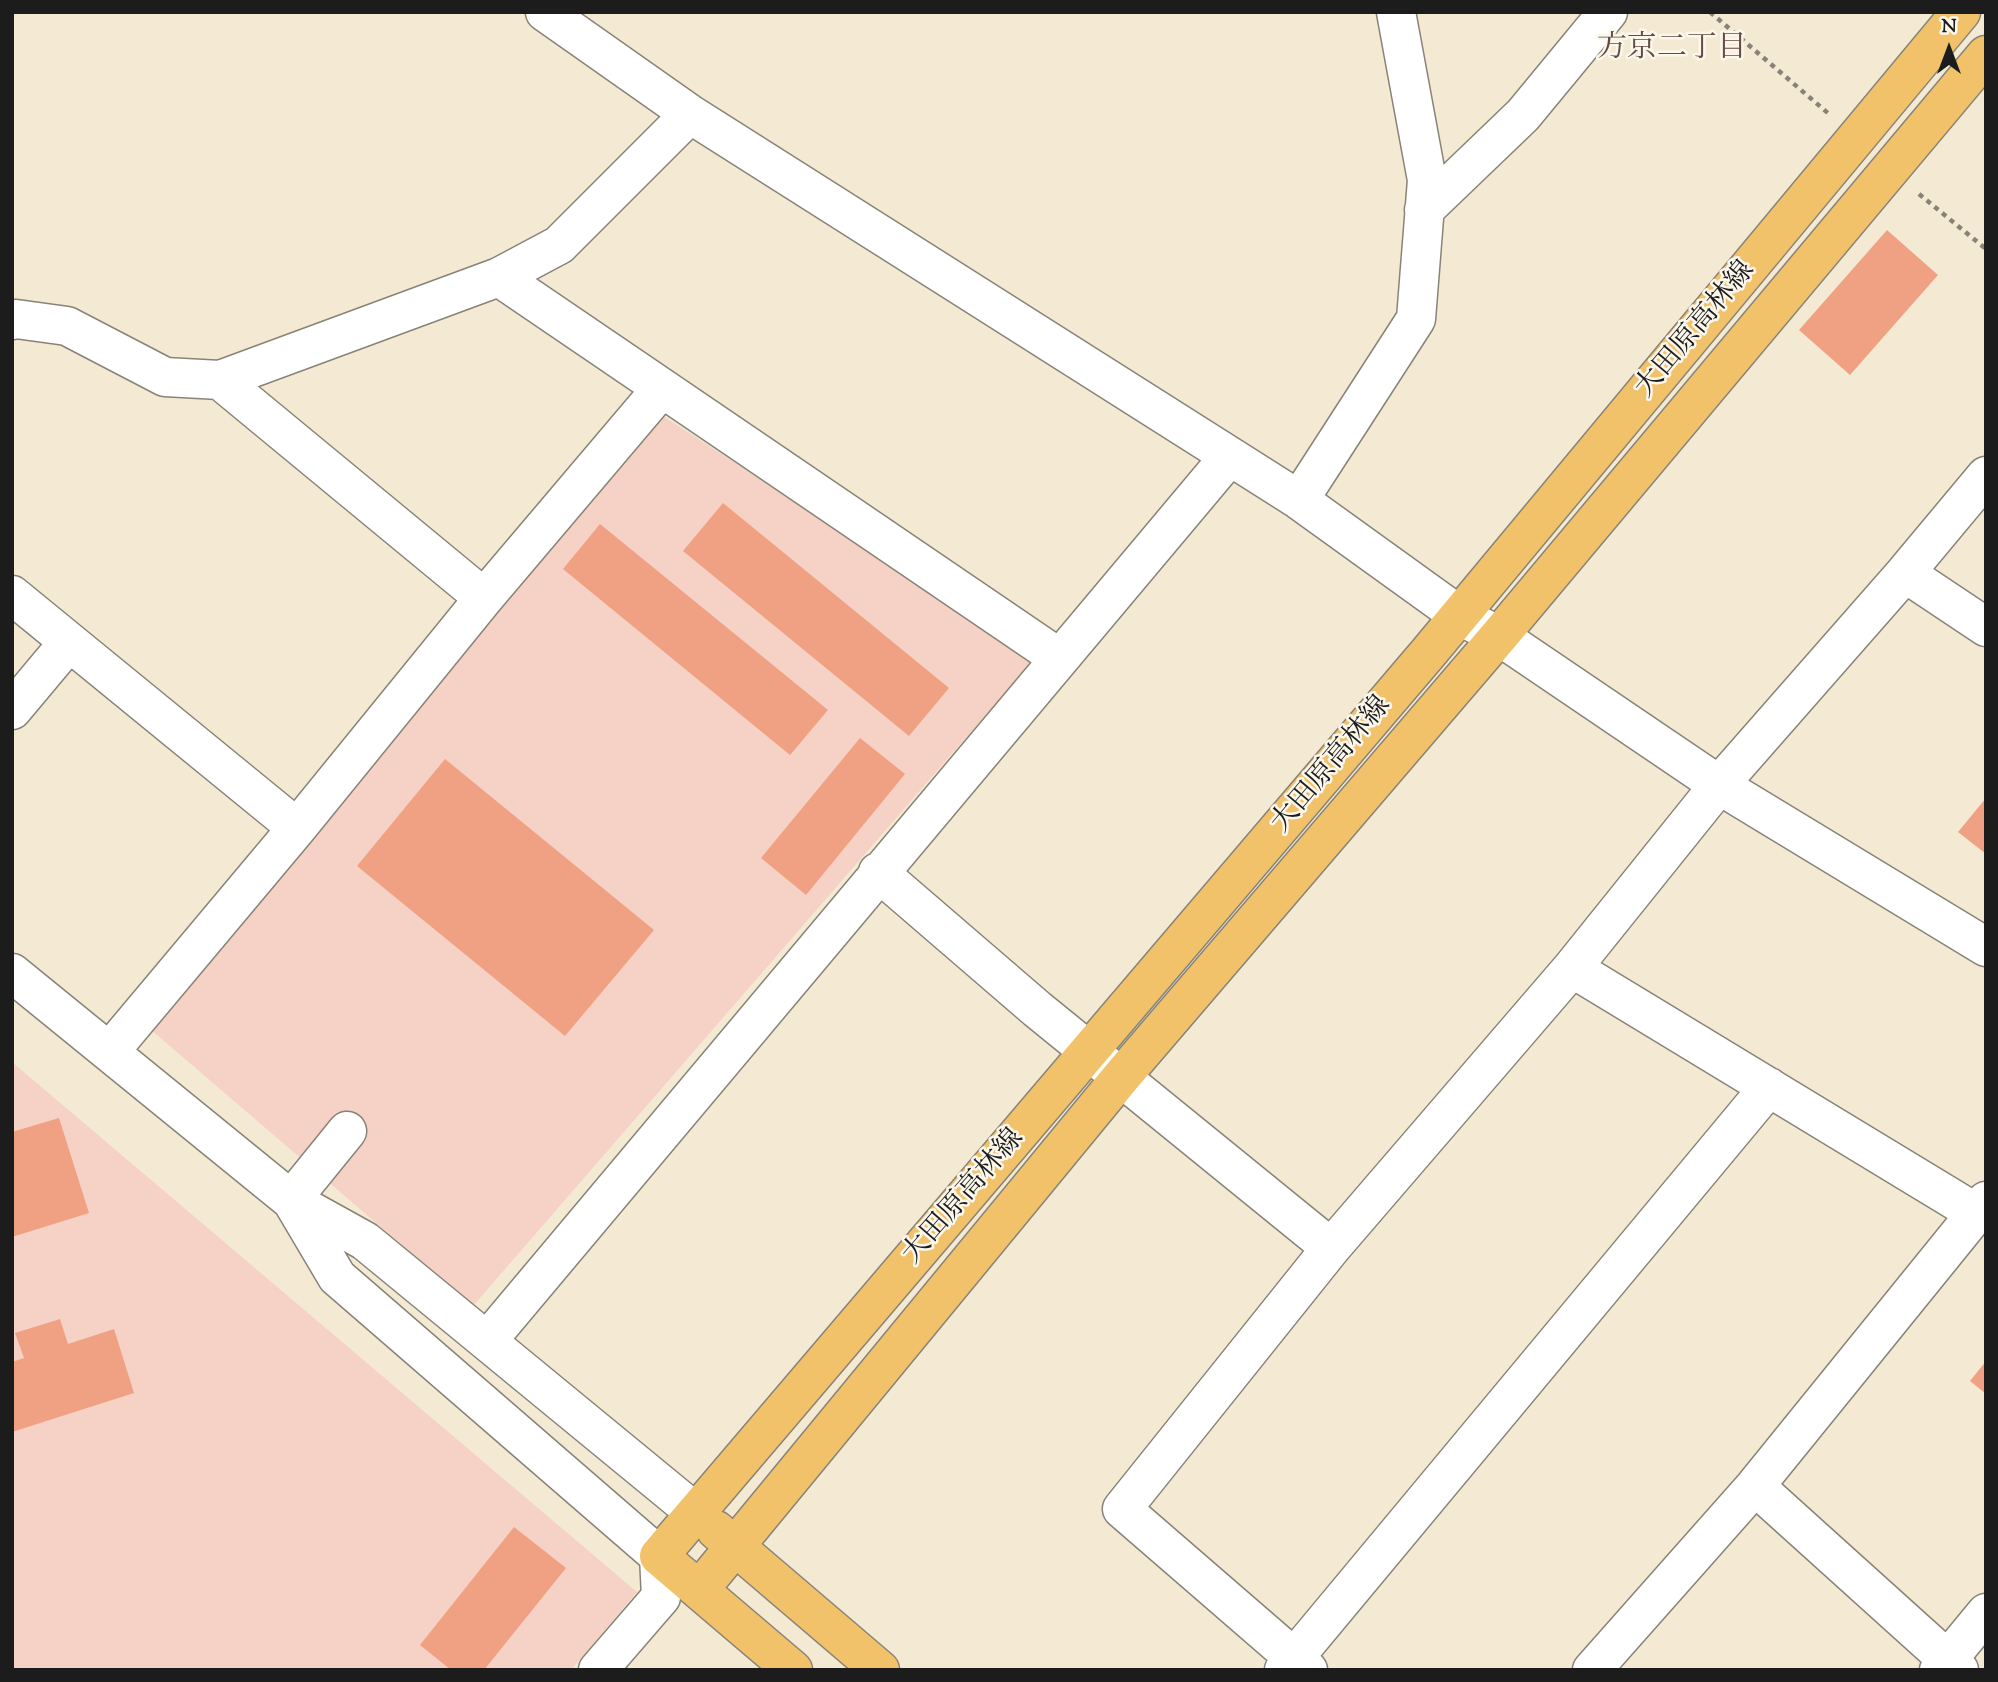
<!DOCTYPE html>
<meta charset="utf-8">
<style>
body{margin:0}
#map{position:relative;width:1998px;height:1682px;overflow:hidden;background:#f4ead4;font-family:"Sorts Mill Goudy",serif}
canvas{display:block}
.frame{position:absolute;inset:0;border:14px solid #1c1c1c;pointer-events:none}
.north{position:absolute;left:1914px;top:14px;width:70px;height:70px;-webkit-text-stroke:5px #fbf7ec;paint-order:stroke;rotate:0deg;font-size:19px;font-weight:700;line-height:28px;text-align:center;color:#1c1c1c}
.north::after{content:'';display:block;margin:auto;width:24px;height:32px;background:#1c1c1c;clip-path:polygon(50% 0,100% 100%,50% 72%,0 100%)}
</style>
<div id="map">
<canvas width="1998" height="1682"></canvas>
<div class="frame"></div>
<div class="north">N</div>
</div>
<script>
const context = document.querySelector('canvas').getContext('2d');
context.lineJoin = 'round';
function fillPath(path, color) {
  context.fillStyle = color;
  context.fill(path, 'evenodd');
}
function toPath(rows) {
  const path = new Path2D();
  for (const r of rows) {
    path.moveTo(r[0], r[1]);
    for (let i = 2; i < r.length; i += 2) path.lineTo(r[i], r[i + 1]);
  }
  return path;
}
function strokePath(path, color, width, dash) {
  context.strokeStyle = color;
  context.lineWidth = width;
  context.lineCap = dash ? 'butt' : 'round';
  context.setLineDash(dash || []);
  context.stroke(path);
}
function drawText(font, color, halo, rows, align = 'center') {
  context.font = font + ' "Sorts Mill Goudy","Noto Serif JP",serif';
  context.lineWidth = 5;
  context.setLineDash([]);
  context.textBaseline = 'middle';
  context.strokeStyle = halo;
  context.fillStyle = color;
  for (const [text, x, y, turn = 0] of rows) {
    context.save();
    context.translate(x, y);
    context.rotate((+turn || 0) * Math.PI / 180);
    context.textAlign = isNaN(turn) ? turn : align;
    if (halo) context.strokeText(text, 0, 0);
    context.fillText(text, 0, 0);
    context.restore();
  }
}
const built = toPath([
 [657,412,1035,658,473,1306,150,1029],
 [12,1062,637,1592,571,1670,12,1670]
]);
const building = toPath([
 [1887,230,1938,275,1850,375,1799,330],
 [723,503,949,688,909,736,683,551],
 [600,524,828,710,790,755,563,569],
 [860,738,905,774,806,895,761,858],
 [445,759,654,930,565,1036,357,866],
 [1986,798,1986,854,1958,832],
 [59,1118,89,1213,12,1237,12,1132],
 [60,1319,68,1344,114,1329,134,1393,12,1432,12,1362,24,1358,15,1333],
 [1986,1361,1986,1394,1970,1381],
 [514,1527,566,1568,484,1670,451,1670,420,1645]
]);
const path = toPath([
 [1710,12,1829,114],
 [1919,194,1986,249]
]);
const minor = toPath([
 [545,12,690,114,1299,500,1460,616,1499,636,1719,785,1986,947],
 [1424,210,1523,115,1608,12],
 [499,277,1059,658],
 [12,320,16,319,67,326,165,377,220,380,499,277,559,245,690,114],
 [220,380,484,598],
 [1299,500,1416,319,1427,180,1396,12],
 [1905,573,1986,627],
 [12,595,297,828],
 [12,710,69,642],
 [878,872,1037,1009,1331,1248],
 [1572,968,1976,1213],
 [12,973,291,1200,365,1241,696,1513],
 [110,1051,297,828,484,598,662,388],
 [291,1200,347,1131],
 [292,1201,337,1277,659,1556,661,1597,598,1670],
 [487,1341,1229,457],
 [1755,1486,1959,1670],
 [1284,1670,1769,1087],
 [1308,1670,1122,1509,1331,1248,1572,968,1719,785,1905,573,1986,476],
 [1592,1670,1755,1486,1986,1201],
 [1939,1670,1986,1613]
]);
const major = toPath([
 [716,1530,880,1670],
 [699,1590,1122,1076,1499,636,1986,55],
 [793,1670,659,1556,1429,652,1961,12]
]);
const streetNames = [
 ["大田原高林線",1697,331,-50],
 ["大田原高林線",1333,766,-50],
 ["大田原高林線",965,1198,-49]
];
const neighbourhoodNames = [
 ["方京二丁目",1672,51]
];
fillPath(built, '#f6d1c5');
fillPath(building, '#f1a183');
strokePath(minor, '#888378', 41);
strokePath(major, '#888378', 41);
strokePath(path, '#888378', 4.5, [5, 5]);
strokePath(minor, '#fff', 38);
strokePath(major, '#f2c26a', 38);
drawText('28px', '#1c1c1c', '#fbf7ec', streetNames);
drawText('30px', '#674b40', '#fbf7ec', neighbourhoodNames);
</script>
